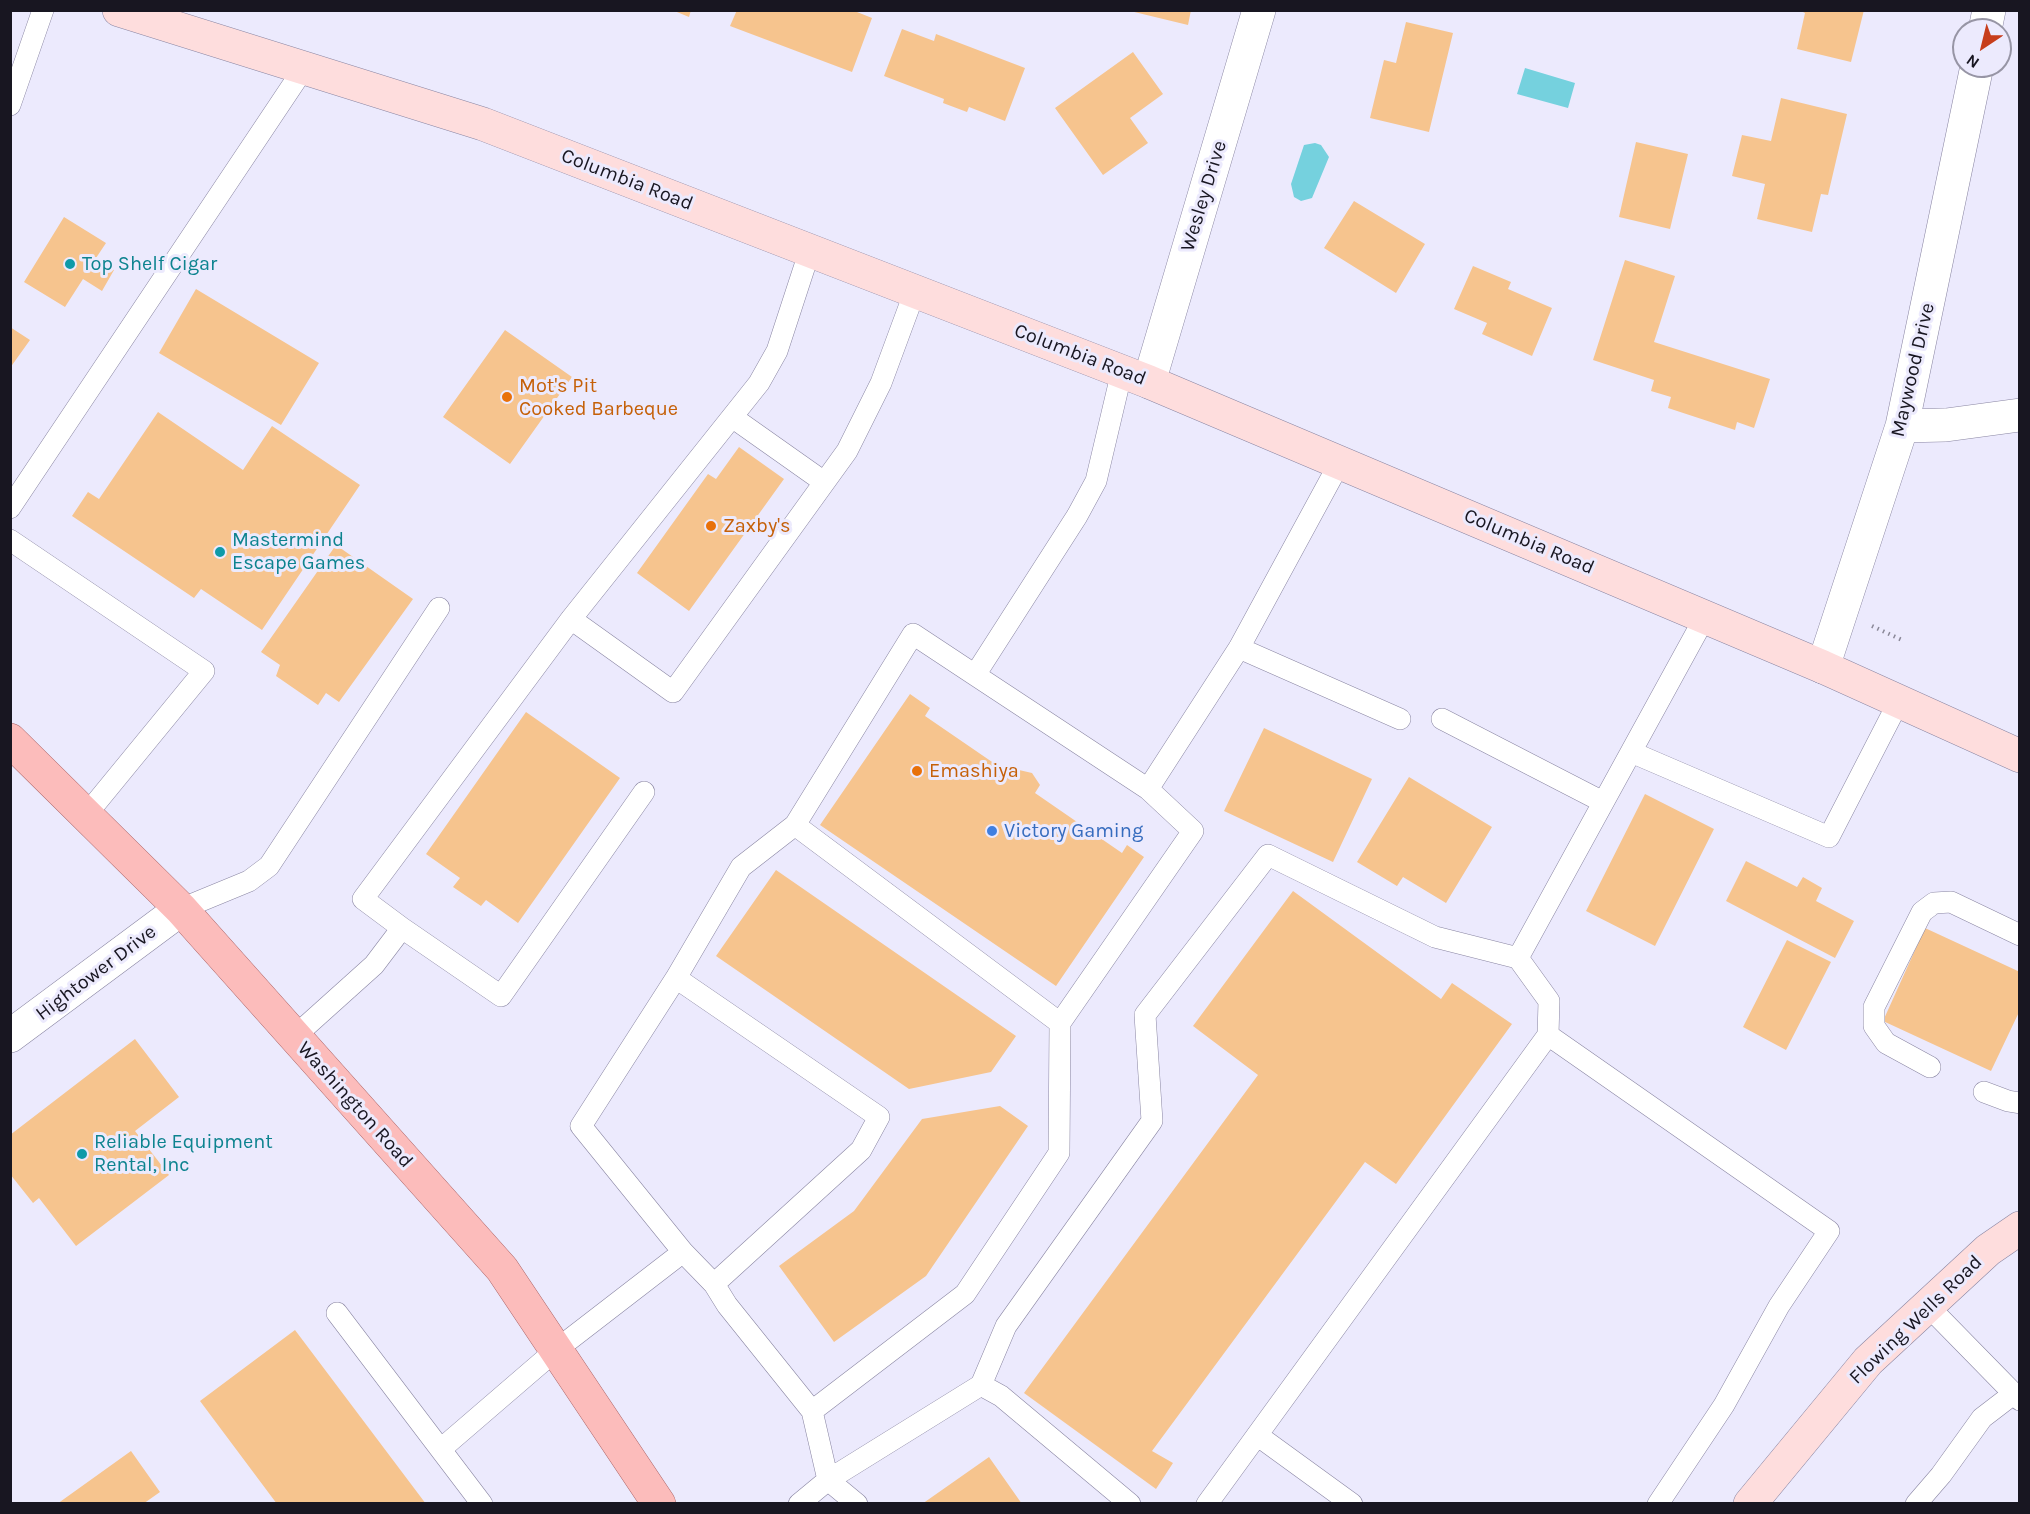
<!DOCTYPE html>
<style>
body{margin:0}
#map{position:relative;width:2030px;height:1514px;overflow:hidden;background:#eceafd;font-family:Karla,sans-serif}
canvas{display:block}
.frame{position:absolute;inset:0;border:12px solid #181621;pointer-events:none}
.north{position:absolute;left:1952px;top:18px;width:60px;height:60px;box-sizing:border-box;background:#eceafd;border:2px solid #9795a5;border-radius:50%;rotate:215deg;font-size:16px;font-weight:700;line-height:24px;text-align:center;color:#181621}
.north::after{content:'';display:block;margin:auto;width:21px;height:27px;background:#c73d1b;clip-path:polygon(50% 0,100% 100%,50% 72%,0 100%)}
</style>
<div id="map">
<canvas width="2030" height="1514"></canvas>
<div class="frame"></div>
<div class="north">N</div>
</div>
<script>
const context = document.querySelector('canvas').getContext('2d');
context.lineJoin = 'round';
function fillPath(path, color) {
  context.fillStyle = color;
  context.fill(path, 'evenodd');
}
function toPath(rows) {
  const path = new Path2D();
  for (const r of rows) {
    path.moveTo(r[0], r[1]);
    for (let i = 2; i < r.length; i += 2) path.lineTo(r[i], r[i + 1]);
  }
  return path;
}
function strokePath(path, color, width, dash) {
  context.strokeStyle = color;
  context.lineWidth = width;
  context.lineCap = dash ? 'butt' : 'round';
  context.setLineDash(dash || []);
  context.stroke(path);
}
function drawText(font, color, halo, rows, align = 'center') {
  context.font = font + ' Karla,sans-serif';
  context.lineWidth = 6;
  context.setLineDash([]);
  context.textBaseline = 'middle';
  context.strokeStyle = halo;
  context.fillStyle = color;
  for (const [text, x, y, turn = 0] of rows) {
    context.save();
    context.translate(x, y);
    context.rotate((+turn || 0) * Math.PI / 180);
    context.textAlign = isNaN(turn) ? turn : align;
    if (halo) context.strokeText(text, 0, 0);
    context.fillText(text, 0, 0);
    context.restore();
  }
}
const water = toPath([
 [1525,68,1575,83,1568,108,1517,94],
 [1315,143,1321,145,1329,157,1312,198,1301,201,1294,197,1291,184,1304,145]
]);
const building = toPath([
 [672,10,691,10,689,17],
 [737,10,852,10,872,18,852,72,730,26],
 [1126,10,1191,10,1188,25],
 [1799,10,1864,10,1851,62,1797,49,1805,13],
 [1406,22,1453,33,1429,132,1370,118,1384,60,1396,63],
 [902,29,934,41,936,34,1025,68,1005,121,969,107,967,112,943,103,944,99,884,76],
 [1133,52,1163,94,1130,118,1148,143,1103,175,1055,108],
 [1781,98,1847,114,1828,195,1821,194,1812,232,1757,219,1765,184,1732,176,1742,135,1771,141],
 [1636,142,1688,154,1670,229,1619,217],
 [1354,201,1425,244,1396,293,1324,248],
 [64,217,106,243,96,258,114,270,102,291,83,279,65,307,24,282],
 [1625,260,1675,276,1654,342,1770,379,1754,428,1737,422,1735,430,1668,408,1671,397,1651,391,1654,380,1593,360],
 [1473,266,1511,282,1508,289,1552,308,1532,356,1482,334,1487,323,1454,309],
 [196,289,319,363,281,425,159,353],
 [10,327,30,340,10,368],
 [505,330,572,377,510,464,443,417],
 [158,412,243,470,272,426,360,485,262,630,201,589,194,598,72,516,88,492,99,499],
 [739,447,784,479,689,611,637,573,708,474,716,479],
 [336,545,413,599,339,702,326,693,318,705,276,676,280,665,261,652],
 [910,694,930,708,925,716,1014,777,1019,770,1032,773,1040,785,1035,793,1122,853,1127,845,1144,857,1056,986,820,825],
 [526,712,620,778,518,923,486,900,481,906,453,887,460,878,426,854],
 [1264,728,1372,779,1333,862,1224,811],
 [1409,777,1492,827,1446,903,1403,877,1397,886,1357,862],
 [1645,794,1714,829,1655,946,1586,911],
 [1746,861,1797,887,1803,877,1822,888,1816,901,1854,921,1835,958,1726,901],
 [776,870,1016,1036,991,1072,909,1089,716,956],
 [1293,891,1441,999,1452,983,1512,1024,1396,1184,1365,1162,1152,1451,1173,1463,1156,1489,1024,1393,1258,1075,1193,1026],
 [1925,928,2020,972,2020,1010,1991,1071,1883,1021],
 [1787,940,1831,962,1786,1050,1743,1027],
 [135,1039,179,1097,135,1131,169,1175,76,1246,39,1198,33,1203,10,1174,10,1135],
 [1000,1106,1028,1126,926,1276,834,1342,779,1266,854,1211,922,1119],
 [295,1330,426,1504,277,1504,200,1401],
 [131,1451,160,1492,143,1504,57,1504],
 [989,1457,1022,1504,922,1504]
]);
const path = toPath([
 [1872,626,1902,640]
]);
const lane = toPath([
 [10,105,43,10],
 [1122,371,1096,481,1077,516,975,675,1148,789,1239,648,1340,462],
 [732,417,824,482],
 [10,508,304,68],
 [10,540,204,671,86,815],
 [571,619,673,692,847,451,881,383,915,291],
 [1239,648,1400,719],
 [975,675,913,634,795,825,1060,1023,1193,831,1148,789],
 [1442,719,1603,802],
 [1631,752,1829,837,1899,701],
 [181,909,249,881,269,866,439,608],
 [402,928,501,996,644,792],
 [676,978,581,1126,683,1252],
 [1548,1035,1829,1231,1779,1306,1724,1405,1658,1504],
 [295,1036,374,965,402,928,363,899,571,619,759,383,777,351,810,250],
 [1930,1067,1886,1043,1874,1026,1874,1007,1922,912,1934,903,1951,902,2020,935],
 [1984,1092,2008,1101,2020,1103],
 [714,1284,727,1305,812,1411,965,1294,1059,1153,1060,1023],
 [1928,1306,2020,1400],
 [337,1313,482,1504],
 [981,1385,1006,1326,1152,1121,1145,1015,1268,855,1435,937,1518,958],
 [1257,1435,1352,1504],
 [441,1449,556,1350,683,1252,714,1284,861,1150,879,1117,676,978,741,867,795,825],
 [799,1504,828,1480,812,1411],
 [857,1504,828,1480,981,1385,1001,1396,1130,1504],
 [1207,1504,1548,1035,1549,1001,1518,958,1705,617],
 [1916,1504,1941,1475,1982,1418,2012,1395]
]);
const street = toPath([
 [1985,30,1989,10],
 [1149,382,1259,10],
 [1902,426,1946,425,2020,415],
 [1823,667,1902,426,1977,66],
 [10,1036,181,909]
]);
const secondary = toPath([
 [119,10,483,124,1149,382,1823,667,2020,756],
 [1750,1504,1868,1361,1988,1250,2020,1228]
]);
const primary = toPath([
 [10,740,181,909,502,1269,659,1504]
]);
const markers = [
 [70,264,6,"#0f9aa8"],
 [507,397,6,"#e8710a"],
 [711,526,6,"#e8710a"],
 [220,552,6,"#0f9aa8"],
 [917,771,6,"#e8710a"],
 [992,831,6,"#3f7fe0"],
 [82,1154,6,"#0f9aa8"]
];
const streetNames = [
 ["Columbia Road",627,180,21],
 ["Wesley Drive",1204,196,-73],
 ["Columbia Road",1080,355,21],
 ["Maywood Drive",1913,370,-77],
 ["Columbia Road",1529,542,23],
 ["Hightower Drive",96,973,-37],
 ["Washington Road",355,1105,48],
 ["Flowing Wells Road",1916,1320,-44]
];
const cultureNames = [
 ["Top Shelf Cigar",82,264],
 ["Mastermind",232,540],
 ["Escape Games",232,563],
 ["Reliable Equipment",94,1142],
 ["Rental, Inc",94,1165]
];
const foodNames = [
 ["Mot's Pit",519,386],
 ["Cooked Barbeque",519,409],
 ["Zaxby's",723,526],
 ["Emashiya",929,771]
];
const shopNames = [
 ["Victory Gaming",1004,831]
];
fillPath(water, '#75d1de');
fillPath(building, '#f6c48e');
strokePath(lane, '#8985a2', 22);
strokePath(street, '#8985a2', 34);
strokePath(secondary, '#8985a2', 34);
strokePath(primary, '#ab6567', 34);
strokePath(path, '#8a8898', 4, [1.5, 4.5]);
strokePath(lane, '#fff', 21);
strokePath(street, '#fff', 33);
strokePath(secondary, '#fedddd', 33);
strokePath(primary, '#fcbcbb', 33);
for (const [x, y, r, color] of markers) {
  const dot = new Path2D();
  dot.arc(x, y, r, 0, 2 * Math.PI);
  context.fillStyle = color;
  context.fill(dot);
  strokePath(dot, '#eceafd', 2);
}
drawText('20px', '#181621', '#eceafd', streetNames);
drawText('20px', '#0d838f', '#eceafd', cultureNames, 'left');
drawText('20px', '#c56008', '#eceafd', foodNames, 'left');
drawText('20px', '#366cbe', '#eceafd', shopNames, 'left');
</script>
